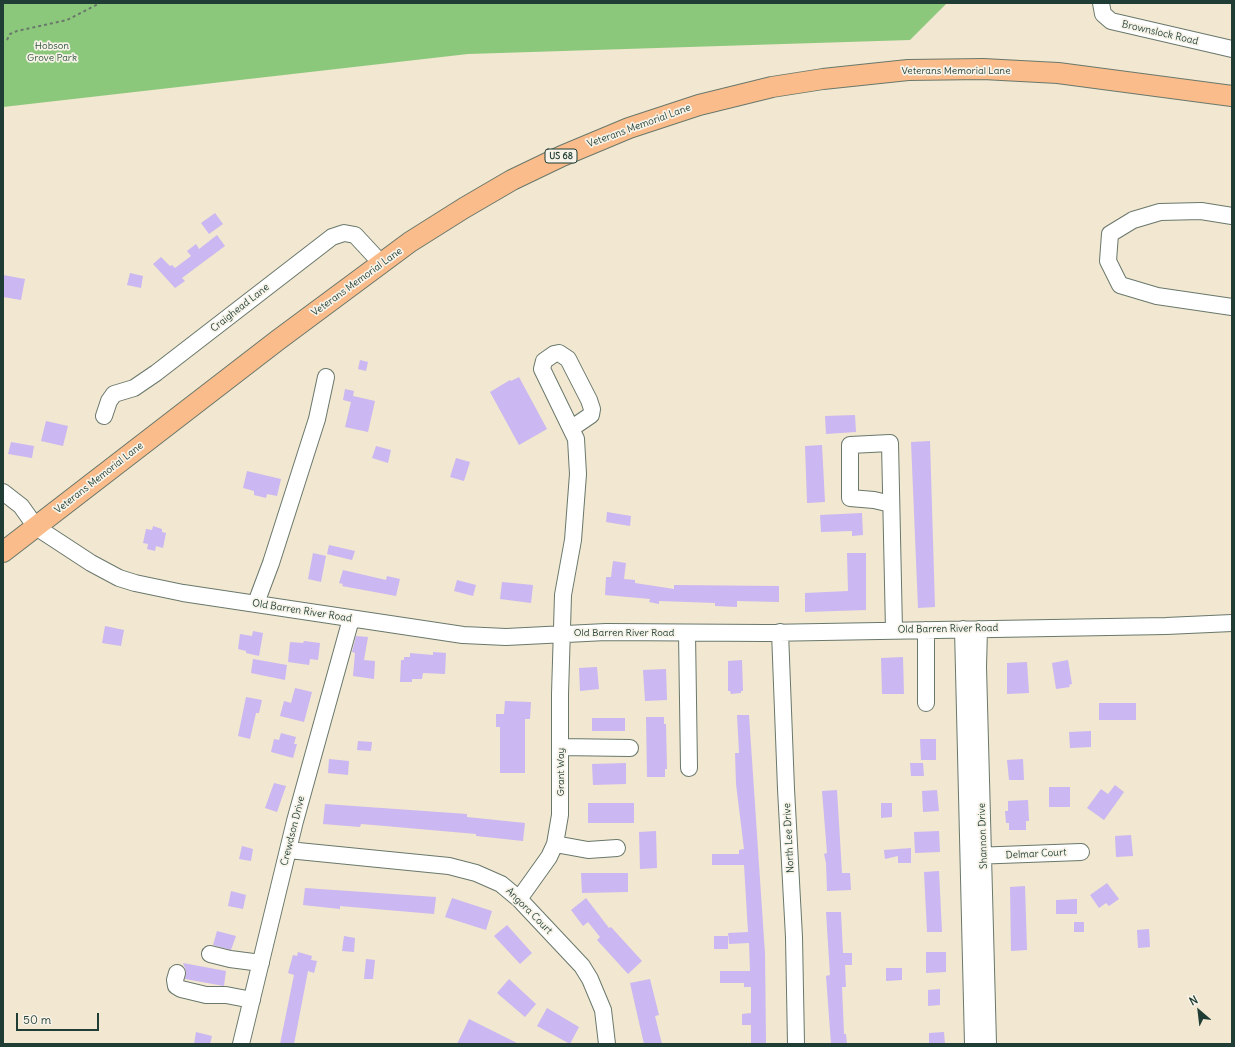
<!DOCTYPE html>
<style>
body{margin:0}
#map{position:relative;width:1235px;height:1047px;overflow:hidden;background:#f2e7d0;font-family:Delius,sans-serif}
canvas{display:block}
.frame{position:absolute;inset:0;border:4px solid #1f3d34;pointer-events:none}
.north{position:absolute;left:1179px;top:991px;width:40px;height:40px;-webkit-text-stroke:3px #f7f3e8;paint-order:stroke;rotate:332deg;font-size:11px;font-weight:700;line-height:16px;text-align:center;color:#1f3d34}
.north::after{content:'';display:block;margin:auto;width:14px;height:18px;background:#1f3d34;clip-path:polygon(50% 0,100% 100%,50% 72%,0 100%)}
.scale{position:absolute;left:16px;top:1013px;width:83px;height:18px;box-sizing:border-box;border:2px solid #1f3d34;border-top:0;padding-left:5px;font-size:12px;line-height:14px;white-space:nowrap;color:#1f3d34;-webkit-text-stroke:3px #f7f3e8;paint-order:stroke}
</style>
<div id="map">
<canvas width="1235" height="1047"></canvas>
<div class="frame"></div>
<div class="north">N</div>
<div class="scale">50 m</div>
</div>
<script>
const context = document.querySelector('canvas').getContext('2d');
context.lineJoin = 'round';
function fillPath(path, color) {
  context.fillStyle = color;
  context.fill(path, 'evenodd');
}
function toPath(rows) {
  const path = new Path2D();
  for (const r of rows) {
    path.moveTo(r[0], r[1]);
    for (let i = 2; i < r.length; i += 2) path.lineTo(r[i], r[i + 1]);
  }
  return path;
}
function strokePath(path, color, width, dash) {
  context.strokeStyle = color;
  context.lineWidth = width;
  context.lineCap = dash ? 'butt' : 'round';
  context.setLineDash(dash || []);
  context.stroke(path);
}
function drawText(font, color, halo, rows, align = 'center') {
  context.font = font + ' Delius,sans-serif';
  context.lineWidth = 3.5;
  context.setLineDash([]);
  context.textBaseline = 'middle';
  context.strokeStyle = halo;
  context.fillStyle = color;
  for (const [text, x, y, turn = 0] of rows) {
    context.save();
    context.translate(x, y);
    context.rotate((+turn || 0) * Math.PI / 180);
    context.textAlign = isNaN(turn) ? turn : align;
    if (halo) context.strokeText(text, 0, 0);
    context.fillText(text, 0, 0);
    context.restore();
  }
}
const green = toPath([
 [3,3,947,3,910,40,468,54,3,107]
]);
const building = toPath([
 [215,213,223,224,209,234,201,223],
 [217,235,225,246,182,278,185,281,175,288,153,264,161,257,170,266,172,265,175,268,191,256,187,251,196,244,199,249],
 [130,273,143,276,141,288,127,285],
 [3,275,25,279,21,300,3,297],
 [360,360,368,362,366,371,358,369],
 [519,377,547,429,519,445,490,392,510,380,511,381],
 [345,389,354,391,353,396,375,401,368,432,345,427,351,402,343,400],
 [855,415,856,432,826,434,825,416],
 [46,421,68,426,63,446,41,441],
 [930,441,935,607,918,608,911,442],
 [11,442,34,446,32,458,8,454],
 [822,445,825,502,807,503,805,446],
 [376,446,391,450,388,463,372,458],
 [456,458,470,462,464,481,450,477],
 [247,471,281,479,277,496,267,494,266,498,254,495,254,491,243,488],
 [607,512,631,516,630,526,606,522],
 [862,513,863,535,852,536,852,531,821,532,820,515],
 [153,526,162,529,162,532,166,533,163,548,156,546,155,551,147,549,148,544,143,543,146,529,152,530],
 [329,545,355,551,352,560,327,554],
 [313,553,326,556,321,582,308,579],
 [847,553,866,553,866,610,805,612,805,593,848,591],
 [613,561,626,563,624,579,635,580,635,583,674,589,674,585,779,586,779,602,737,601,737,607,715,606,715,603,659,601,659,604,649,602,650,599,605,595,606,577,611,577],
 [343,570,386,580,387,576,400,579,396,596,342,586,343,584,339,583],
 [457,580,476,585,473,596,454,591],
 [502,582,533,585,531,603,500,599],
 [105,626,124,630,121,646,102,643],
 [253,631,263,633,259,656,246,653,246,651,238,649,240,634,252,636],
 [356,636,368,637,364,660,375,661,374,679,353,676,355,653,352,652],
 [304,641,320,643,318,660,310,659,309,665,288,662,290,642,303,643],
 [433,652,446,653,445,674,423,673,422,679,412,679,412,682,400,682,401,660,404,660,404,657,410,657,410,653,433,655],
 [903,657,904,694,882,694,881,658],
 [253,659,287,665,285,680,251,673],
 [742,660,743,691,741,691,741,693,731,694,730,691,728,691,728,661],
 [1068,660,1072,684,1069,685,1070,687,1056,689,1052,663],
 [1027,662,1029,693,1007,694,1007,663],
 [597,667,599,689,580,691,579,668],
 [666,669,667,700,645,701,643,670],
 [295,688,312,692,304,722,280,716,284,701,291,703],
 [246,697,262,700,259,713,256,713,250,739,238,736],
 [505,701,531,702,530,719,525,719,525,773,500,773,500,727,496,727,496,714,504,714],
 [1099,703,1136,703,1136,720,1099,720],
 [737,715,749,715,765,954,766,1044,751,1044,751,1025,742,1025,742,1014,751,1013,751,987,744,987,744,983,720,983,720,971,750,971,749,943,729,944,728,933,748,932,744,865,712,865,712,854,739,854,739,850,744,849,736,784,735,753,739,753],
 [646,717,664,717,664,724,666,724,667,769,665,769,665,777,647,777],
 [592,718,625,718,625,731,592,731],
 [1091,731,1091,747,1070,748,1069,732],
 [281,733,296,737,294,744,297,744,293,758,271,752,274,739,279,740],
 [920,739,936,739,936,760,921,760],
 [358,741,372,742,371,751,357,750],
 [329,759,349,761,348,775,328,773],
 [1023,759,1024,780,1009,780,1007,760],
 [626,763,626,784,593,785,592,764],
 [910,763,923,763,924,776,911,776],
 [274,783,286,786,277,812,265,808],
 [1115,785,1124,792,1104,820,1087,808,1101,789,1108,794],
 [1049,787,1070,787,1070,807,1049,807],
 [837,790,842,873,850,873,851,890,827,891,826,863,824,854,827,853,822,791],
 [937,790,939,811,923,812,922,791],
 [1028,800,1029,821,1026,821,1026,830,1009,830,1009,823,1006,823,1005,811,1008,811,1008,801],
 [588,803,634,803,634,823,588,823],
 [881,803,892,803,892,817,881,818],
 [325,804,467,814,467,817,525,823,523,841,476,836,476,834,385,826,361,824,360,827,323,824],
 [656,831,657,868,640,869,639,832],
 [939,831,940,852,915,853,914,832],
 [1131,835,1133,856,1116,857,1115,836],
 [242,846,253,849,251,861,239,859],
 [911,848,911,863,898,863,898,856,885,859,884,850],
 [939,871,942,932,927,932,924,872],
 [581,873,628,873,628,892,582,893],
 [1107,883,1119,899,1109,906,1106,903,1099,908,1090,895],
 [1025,886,1027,950,1011,951,1010,887],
 [305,888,436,897,434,914,340,906,340,909,303,905],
 [231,891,246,895,243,909,228,906],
 [452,898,492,911,486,930,445,917],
 [586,898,609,928,611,927,642,961,628,974,597,940,600,937,588,922,583,926,571,910],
 [1077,899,1077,914,1056,914,1056,900],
 [826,912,841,912,843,953,852,953,852,965,845,965,846,987,842,987,844,1034,846,1034,847,1044,831,1044,826,976,830,975],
 [1074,922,1084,922,1084,932,1074,932],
 [507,925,532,953,520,964,494,936],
 [1149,929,1150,947,1138,948,1137,930],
 [217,931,236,936,231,950,213,945],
 [344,936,355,938,354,952,342,951],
 [714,936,728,936,728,949,714,949],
 [298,952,312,956,311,960,317,961,314,973,308,971,294,1044,280,1044,294,975,288,973,293,955,297,956],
 [926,952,946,952,946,972,926,973],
 [366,959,375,960,373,979,364,979],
 [183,963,226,971,224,986,185,979,186,971],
 [886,968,902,968,902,980,886,981],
 [509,979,536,1004,525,1017,497,993],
 [650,979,659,1015,655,1016,662,1044,644,1044,630,983],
 [940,989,940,1005,928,1006,928,990],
 [547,1008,579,1027,570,1044,537,1026],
 [469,1019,519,1044,457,1044],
 [196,1032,212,1036,210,1044,194,1044],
 [944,1032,945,1044,929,1044,929,1033]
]);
const path = toPath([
 [7,40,10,34,17,31,67,20,100,3]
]);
const minor = toPath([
 [1101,3,1103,14,1111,21,1232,49],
 [1232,216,1201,211,1160,212,1133,220,1110,234,1108,261,1120,285,1157,296,1232,307],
 [104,416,109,401,114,394,134,388,156,373,332,237,344,233,355,235,381,263],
 [3,492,21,506,36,527,91,563,119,578,135,583,183,593,463,635,506,637,606,632,765,633,1166,626,1232,623],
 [891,504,874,500,850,498,850,445,890,443,894,630],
 [256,603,271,563,317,419,326,377],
 [963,629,973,1044],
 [979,629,978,667,988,1044],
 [926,630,926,703],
 [780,632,786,789,794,937,796,1044],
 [687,633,689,768],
 [560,747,630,748],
 [555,844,588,850,617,848],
 [288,850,449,866,476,873,501,884,519,899,582,966,590,979,603,1010,607,1044],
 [973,856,1081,852],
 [519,899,549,857,555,844,560,815,560,694,563,595,573,540,578,474,576,439,542,369,544,361,554,354,559,353,568,359,589,400,592,409,591,415,572,428],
 [210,954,230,959,261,963],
 [177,973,175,980,176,986,181,989,206,995,226,995,252,1000],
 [241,1044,295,821,351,619]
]);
const major = toPath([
 [3,552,278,340,410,242,464,208,512,180,562,156,629,128,699,105,772,87,823,79,908,70,983,69,1058,73,1232,96]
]);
const shields = [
 [561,156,32]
];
const shieldNames = [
 ["US 68",561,156]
];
const streetNames = [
 ["Brownslock Road",1160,33,13],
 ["Veterans Memorial Lane",956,71],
 ["Veterans Memorial Lane",639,126,-20],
 ["Veterans Memorial Lane",357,282,-36],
 ["Craighead Lane",240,308,-38],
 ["Veterans Memorial Lane",99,478,-38],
 ["Old Barren River Road",302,611,9],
 ["Old Barren River Road",948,629,-1],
 ["Old Barren River Road",624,633],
 ["Grant Way",561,772,-90],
 ["Crewdson Drive",293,831,-76],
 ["Shannon Drive",983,836,-92],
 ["North Lee Drive",789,838,-93],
 ["Delmar Court",1036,854,-3],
 ["Angora Court",529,911,45]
];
const parkNames = [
 ["Hobson",52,46],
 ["Grove Park",52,58]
];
fillPath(green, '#8cc87c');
fillPath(building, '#cbb7f1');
strokePath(minor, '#69786b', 18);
strokePath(major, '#69786b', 22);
strokePath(path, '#69786b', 2, [3, 3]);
strokePath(minor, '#fff', 16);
strokePath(major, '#fabc8b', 20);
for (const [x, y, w] of shields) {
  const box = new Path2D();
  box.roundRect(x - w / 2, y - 7, w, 14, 3);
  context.fillStyle = '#f7f3e8';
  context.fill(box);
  strokePath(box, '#1f3d34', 1);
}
drawText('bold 9px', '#1f3d34', null, shieldNames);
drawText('10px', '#1f3d34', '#f7f3e8', streetNames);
drawText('10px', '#355942', '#f7f3e8', parkNames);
</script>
